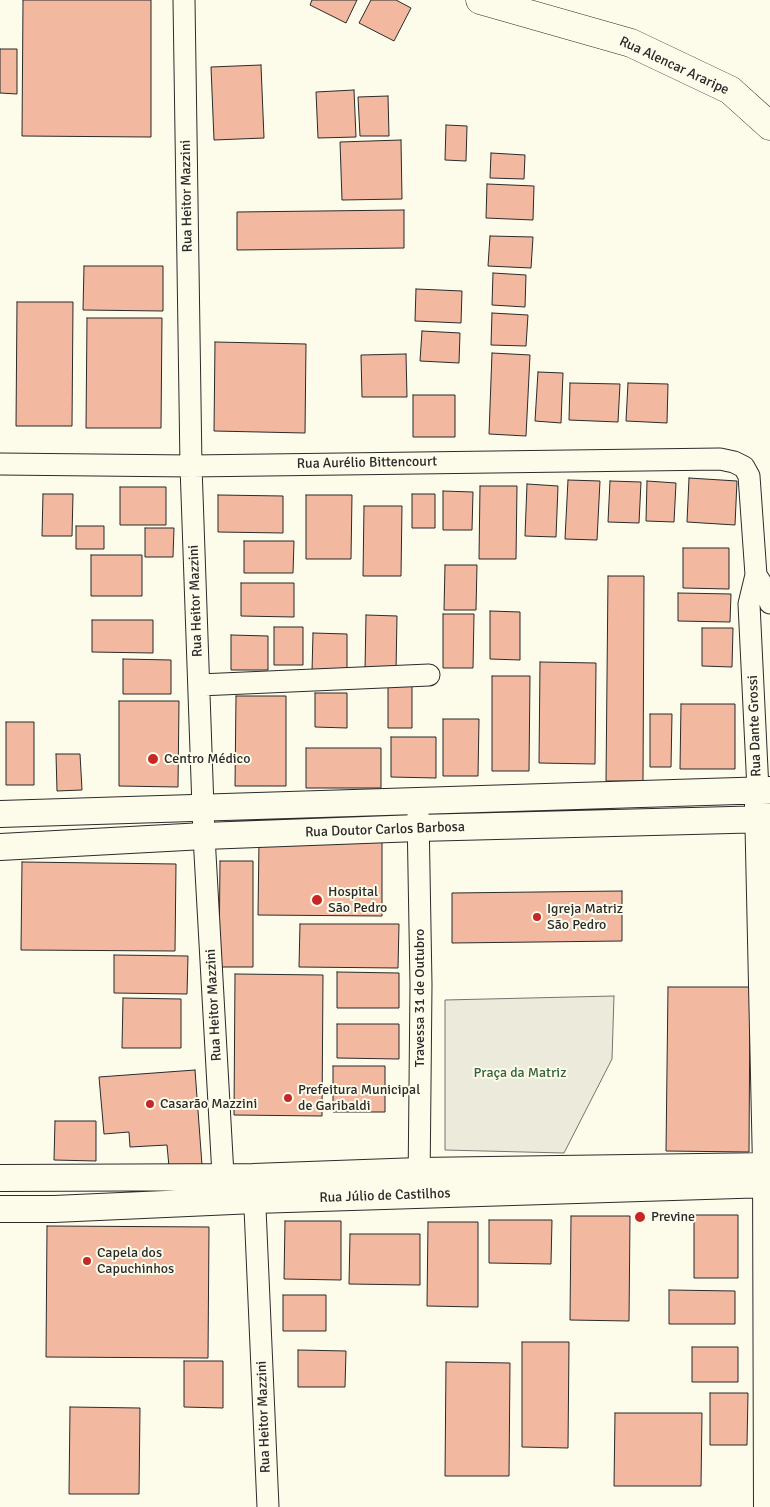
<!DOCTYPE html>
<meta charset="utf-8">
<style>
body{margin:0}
canvas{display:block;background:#fdfbea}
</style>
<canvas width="770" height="1507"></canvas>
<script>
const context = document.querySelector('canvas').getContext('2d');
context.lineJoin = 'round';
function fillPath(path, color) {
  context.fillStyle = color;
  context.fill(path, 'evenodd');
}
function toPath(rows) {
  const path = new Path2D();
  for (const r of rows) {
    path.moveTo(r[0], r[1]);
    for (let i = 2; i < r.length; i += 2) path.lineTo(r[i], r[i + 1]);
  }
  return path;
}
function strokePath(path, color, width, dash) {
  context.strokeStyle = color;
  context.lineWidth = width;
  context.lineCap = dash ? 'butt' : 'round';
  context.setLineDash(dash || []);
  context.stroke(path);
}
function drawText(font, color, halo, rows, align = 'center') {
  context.font = font + ' Signika,sans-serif';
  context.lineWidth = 4;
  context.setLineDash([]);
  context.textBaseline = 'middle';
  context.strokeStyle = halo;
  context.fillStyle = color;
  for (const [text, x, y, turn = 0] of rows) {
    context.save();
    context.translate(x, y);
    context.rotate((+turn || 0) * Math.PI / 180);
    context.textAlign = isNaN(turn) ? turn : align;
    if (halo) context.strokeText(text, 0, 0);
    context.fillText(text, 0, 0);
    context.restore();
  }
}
const green = toPath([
 [614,996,612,1059,564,1153,445,1150,445,1000,614,996]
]);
const building = toPath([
 [23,0,151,0,151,137,22,136,23,0],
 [312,0,357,0,346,23,310,5,312,0],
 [371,0,396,0,411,8,394,41,359,23,371,0],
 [0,49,17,49,17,94,0,93,0,49],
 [261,65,264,138,214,140,211,67,261,65],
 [354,90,356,137,318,138,316,92,354,90],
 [388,96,389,136,360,136,358,97,388,96],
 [446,125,467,126,466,161,445,160,446,125],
 [401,140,402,199,342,200,340,142,401,140],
 [491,153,525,155,524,179,490,178,491,153],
 [487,184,534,186,533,220,486,218,487,184],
 [404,210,404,248,237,250,237,212,404,210],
 [490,236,533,237,531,268,488,266,490,236],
 [84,266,163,266,163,311,83,310,84,266],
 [493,273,526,275,525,307,492,305,493,273],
 [416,289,462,291,461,323,415,321,416,289],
 [17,302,73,302,72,426,16,426,17,302],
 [492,313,528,315,526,346,491,345,492,313],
 [87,318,162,318,161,428,86,428,87,318],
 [422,331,460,333,459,363,420,361,422,331],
 [215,342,306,344,305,433,214,431,215,342],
 [492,353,530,355,526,436,489,434,492,353],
 [406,354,407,397,362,397,361,355,406,354],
 [538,372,563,373,561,423,535,421,538,372],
 [570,383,620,384,618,422,569,420,570,383],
 [628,383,668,384,667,423,626,421,628,383],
 [413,395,455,395,455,437,413,437,413,395],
 [689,478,737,481,735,525,687,522,689,478],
 [568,480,600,481,597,540,565,539,568,480],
 [610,481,641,482,639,523,608,522,610,481],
 [647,481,676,483,674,522,646,521,647,481],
 [527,484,558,486,556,537,525,536,527,484],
 [480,486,517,486,516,559,479,559,480,486],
 [120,487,166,487,166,525,120,525,120,487],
 [443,491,473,492,472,530,443,530,443,491],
 [43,494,73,494,72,536,42,536,43,494],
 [412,494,435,494,435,528,412,528,412,494],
 [218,495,283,496,283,533,218,532,218,495],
 [306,495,352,495,351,559,306,559,306,495],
 [364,506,402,506,401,576,363,576,364,506],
 [76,526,104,526,104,549,76,549,76,526],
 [145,528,174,528,173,557,145,557,145,528],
 [244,541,294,541,293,573,244,573,244,541],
 [683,548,729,548,729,589,683,588,683,548],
 [91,555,142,555,142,596,91,596,91,555],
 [445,565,477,565,476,610,444,610,445,565],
 [608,576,644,576,643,781,606,781,608,576],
 [241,583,294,583,294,617,241,616,241,583],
 [678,593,731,594,730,622,678,621,678,593],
 [490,611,520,612,520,660,490,659,490,611],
 [443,614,474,614,473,668,443,668,443,614],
 [366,615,397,616,396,671,365,671,366,615],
 [92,620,153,620,153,653,92,652,92,620],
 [274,627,303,627,303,665,274,665,274,627],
 [702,628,733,628,732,667,702,666,702,628],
 [313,633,347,634,347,673,312,672,313,633],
 [231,635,268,636,268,670,231,670,231,635],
 [123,659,171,660,171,694,123,694,123,659],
 [540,662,596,663,595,764,539,763,540,662],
 [492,676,530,676,529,771,492,771,492,676],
 [388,683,412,684,412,728,388,728,388,683],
 [315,693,347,693,347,728,315,727,315,693],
 [236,696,286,696,286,786,235,786,236,696],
 [119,701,179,701,178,787,119,786,119,701],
 [681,704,735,704,735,769,680,769,681,704],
 [650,714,672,714,671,767,650,767,650,714],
 [443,719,479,719,478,776,443,776,443,719],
 [6,722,34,722,34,785,6,785,6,722],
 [391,737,436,737,436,778,391,777,391,737],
 [306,748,381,748,381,788,306,788,306,748],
 [56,754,80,754,82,790,57,791,56,754],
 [259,841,382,842,382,916,258,915,259,841],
 [220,861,253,861,253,967,219,967,220,861],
 [22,862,176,864,175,951,21,950,22,862],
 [622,891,622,941,452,943,452,893,622,891],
 [300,924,399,924,398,968,299,967,300,924],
 [114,955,188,956,187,994,114,993,114,955],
 [337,972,399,973,399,1008,337,1008,337,972],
 [235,974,323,975,322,1116,234,1115,235,974],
 [668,987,750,987,749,1152,666,1151,668,987],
 [123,998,181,999,181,1048,122,1048,123,998],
 [337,1024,399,1024,399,1059,337,1058,337,1024],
 [333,1066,385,1066,385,1112,333,1112,333,1066],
 [195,1070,202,1165,169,1167,167,1145,130,1147,129,1132,104,1134,99,1077,195,1070],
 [55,1121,96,1121,96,1161,54,1160,55,1121],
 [694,1215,738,1215,738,1278,694,1278,694,1215],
 [571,1216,630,1216,629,1321,570,1320,571,1216],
 [489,1220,552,1220,551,1264,489,1263,489,1220],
 [285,1221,341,1221,341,1280,284,1279,285,1221],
 [428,1222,478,1222,478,1307,427,1306,428,1222],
 [47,1226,209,1227,208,1358,46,1357,47,1226],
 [350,1234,420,1234,420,1285,349,1284,350,1234],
 [669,1290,735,1291,735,1324,669,1324,669,1290],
 [283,1295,326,1295,326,1331,283,1331,283,1295],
 [522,1342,569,1342,568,1448,522,1447,522,1342],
 [692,1347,738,1347,738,1382,692,1382,692,1347],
 [298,1350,346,1351,345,1387,298,1387,298,1350],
 [184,1361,223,1361,223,1408,184,1407,184,1361],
 [446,1362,510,1363,509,1476,445,1476,446,1362],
 [710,1393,748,1393,747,1445,710,1445,710,1393],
 [70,1407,140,1408,139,1494,69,1494,70,1407],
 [615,1413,702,1413,701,1486,614,1486,615,1413]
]);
const minor = toPath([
 [184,0,191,466,204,836,224,1193],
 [0,464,191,466,720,459,734,462,744,467,749,476,756,575,749,604,758,790],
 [756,575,768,594,770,603],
 [199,685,429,675],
 [418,814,421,985,419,1186],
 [254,1185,268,1507]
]);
const tertiary = toPath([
 [758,804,766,1166,767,1507],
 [0,814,770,790],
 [0,847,204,836,418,828,770,819],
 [0,1178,253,1177,419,1171,770,1166],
 [0,1209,54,1209,255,1200,770,1184]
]);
const secondary = toPath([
 [480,0,631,43,730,90,770,126]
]);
const markers = [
 [153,759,6,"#c62828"],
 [317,900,6,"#c62828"],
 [537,917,5,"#c62828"],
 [288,1098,5,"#c62828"],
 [150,1104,5,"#c62828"],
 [640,1217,6,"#c62828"],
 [87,1261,5,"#c62828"]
];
const streetNames = [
 ["Rua Alencar Araripe",674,66,25],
 ["Rua Heitor Mazzini",187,196,-91],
 ["Rua Aurélio Bittencourt",367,463,-1],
 ["Rua Heitor Mazzini",196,601,-92],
 ["Rua Dante Grossi",755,726,-92],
 ["Rua Doutor Carlos Barbosa",385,830,-2],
 ["Travessa 31 de Outubro",420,998,-90],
 ["Rua Heitor Mazzini",214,1005,-93],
 ["Rua Júlio de Castilhos",385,1196,-2],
 ["Rua Heitor Mazzini",264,1417,-92]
];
const poiNames = [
 ["Centro Médico",164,759],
 ["Hospital",328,892],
 ["São Pedro",328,908],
 ["Igreja Matriz",547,909],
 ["São Pedro",547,925],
 ["Prefeitura Municipal",298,1090],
 ["de Garibaldi",298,1106],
 ["Casarão Mazzini",160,1104],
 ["Previne",651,1217],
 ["Capela dos",97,1253],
 ["Capuchinhos",97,1269]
];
const parkNames = [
 ["Praça da Matriz",520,1073]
];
fillPath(green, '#ecebdb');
strokePath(green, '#74746e', 1);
fillPath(building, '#f2b8a0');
strokePath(building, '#2b2b2b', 1);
strokePath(minor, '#2b2b2b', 23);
strokePath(tertiary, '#2b2b2b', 28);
strokePath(secondary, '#2b2b2b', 29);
strokePath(minor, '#fdfbea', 21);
strokePath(tertiary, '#fdfbea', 26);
strokePath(secondary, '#fdfbea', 28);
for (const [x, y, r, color] of markers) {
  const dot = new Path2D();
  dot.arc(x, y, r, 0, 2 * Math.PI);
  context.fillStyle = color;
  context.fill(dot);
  strokePath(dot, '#fdfbea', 2);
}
drawText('14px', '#2b2b2b', '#fdfbea', streetNames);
drawText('14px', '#2b2b2b', '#fdfbea', poiNames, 'left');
drawText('14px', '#34623c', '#fdfbea', parkNames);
</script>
